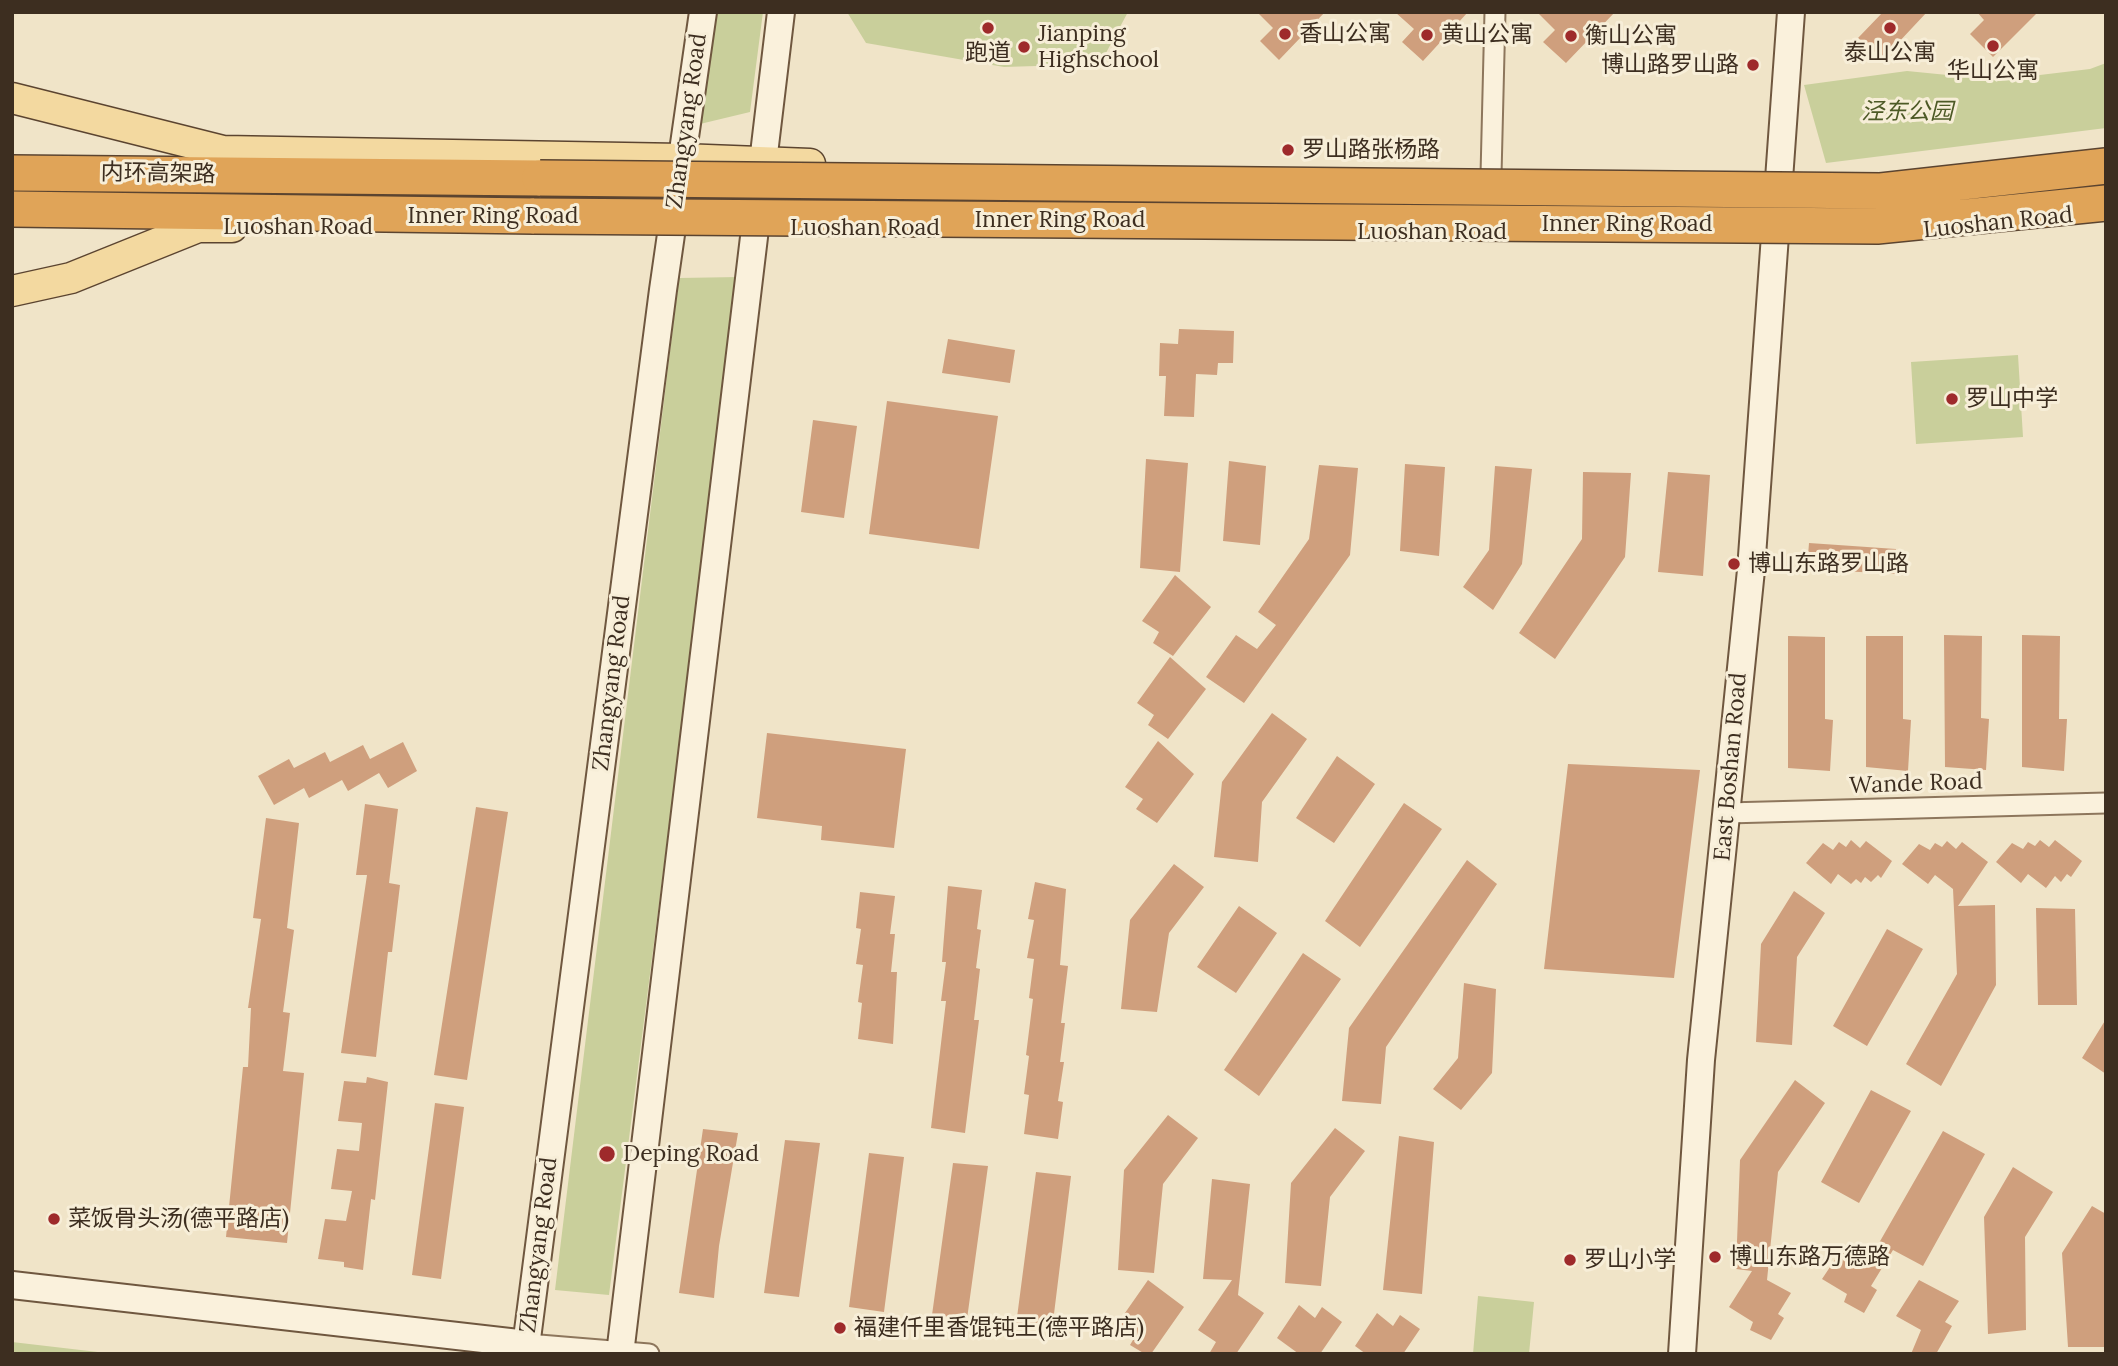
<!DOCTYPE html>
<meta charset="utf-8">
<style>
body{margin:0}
#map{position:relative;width:2118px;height:1366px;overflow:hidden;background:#f0e4c8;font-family:Lora,serif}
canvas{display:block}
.frame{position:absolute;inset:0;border:14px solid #3d2e20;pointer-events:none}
</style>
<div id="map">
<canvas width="2118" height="1366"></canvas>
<div class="frame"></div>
</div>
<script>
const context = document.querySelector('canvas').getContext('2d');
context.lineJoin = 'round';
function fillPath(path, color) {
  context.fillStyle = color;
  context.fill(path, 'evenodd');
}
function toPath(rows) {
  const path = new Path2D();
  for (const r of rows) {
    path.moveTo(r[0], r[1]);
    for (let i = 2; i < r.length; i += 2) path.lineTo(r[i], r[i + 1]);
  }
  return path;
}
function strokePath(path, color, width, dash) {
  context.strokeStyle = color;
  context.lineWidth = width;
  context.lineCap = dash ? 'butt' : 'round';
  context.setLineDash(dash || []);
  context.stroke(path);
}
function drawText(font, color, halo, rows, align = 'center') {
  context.font = font + ' Lora,"Noto Sans SC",serif';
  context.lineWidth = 6;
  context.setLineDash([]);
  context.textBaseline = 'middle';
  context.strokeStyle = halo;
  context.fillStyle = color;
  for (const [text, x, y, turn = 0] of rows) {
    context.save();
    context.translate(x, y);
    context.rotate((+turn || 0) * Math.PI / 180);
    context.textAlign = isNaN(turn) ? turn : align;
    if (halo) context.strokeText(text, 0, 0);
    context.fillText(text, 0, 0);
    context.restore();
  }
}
const green = toPath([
 [715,12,763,12,750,112,700,124],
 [847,12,1128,12,1100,64,1004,67,866,43],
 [2106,63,2106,128,1826,163,1804,85,1907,71,1998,80,2090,69],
 [739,277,609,1295,555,1290,679,278],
 [2018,355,2023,437,1916,444,1911,362],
 [1478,1296,1534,1302,1529,1354,1473,1354],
 [12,1342,115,1354,12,1354]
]);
const building = toPath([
 [1257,12,1325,12,1279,60,1260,41,1273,28],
 [1395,12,1468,12,1423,61,1402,42,1414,29],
 [1537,12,1615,12,1566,63,1543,42,1555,30],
 [1883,12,1927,12,1883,59,1858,38],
 [1977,12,2038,12,1993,57,1970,34,1984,20],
 [1179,329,1234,331,1233,363,1218,363,1217,375,1196,374,1194,417,1164,416,1166,376,1159,376,1160,343,1178,344],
 [948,339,1015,350,1010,383,942,373],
 [887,401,998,416,979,549,869,534],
 [813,420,857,426,844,518,801,512],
 [1146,459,1188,463,1180,572,1140,568],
 [1229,461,1266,466,1260,545,1223,541],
 [1405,464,1445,467,1439,556,1400,551],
 [1319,465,1358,468,1350,555,1244,703,1206,677,1236,635,1257,649,1276,625,1258,612,1309,539],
 [1495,466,1532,469,1522,564,1493,610,1463,587,1489,550],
 [1583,472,1631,473,1625,557,1555,659,1519,633,1582,539],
 [1668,472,1710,475,1703,576,1658,572],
 [1809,543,1896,549,1895,574,1807,569],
 [1175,575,1211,607,1173,656,1153,643,1159,632,1142,621],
 [1944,635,1982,636,1981,718,1989,719,1986,770,1945,767],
 [2022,635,2060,636,2059,719,2067,719,2064,771,2022,767],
 [1788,636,1825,637,1825,719,1833,720,1830,771,1788,768],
 [1866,636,1903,636,1903,719,1911,720,1908,771,1866,767],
 [1170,657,1206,689,1168,739,1148,725,1154,715,1137,703],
 [1272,713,1307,739,1262,802,1258,862,1214,857,1222,782],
 [767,733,906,749,894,848,821,840,822,826,757,818],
 [1158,741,1194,774,1157,823,1136,809,1143,799,1125,787],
 [403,742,417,771,388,788,379,773,348,791,342,780,309,798,304,788,274,805,258,776,289,759,294,768,325,752,330,762,363,745,370,759],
 [1337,756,1375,784,1334,843,1296,818],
 [1568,764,1700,770,1674,978,1544,969],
 [1404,803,1442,829,1360,947,1325,921],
 [365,804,398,809,389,883,400,885,392,952,388,952,376,1057,341,1053,367,875,356,875],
 [476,807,508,812,467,1080,434,1075],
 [266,818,299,823,287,928,294,930,283,1012,290,1013,283,1071,304,1073,287,1243,226,1237,243,1067,248,1067,251,1008,248,1008,261,919,253,918],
 [1851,840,1860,848,1866,841,1892,861,1881,878,1878,875,1871,882,1865,877,1861,883,1856,879,1851,884,1838,874,1831,884,1806,863,1823,843,1833,850,1839,842,1846,847],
 [2040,840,2049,847,2055,840,2082,861,2071,877,2067,874,2061,882,2055,876,2046,888,2028,874,2021,883,1996,862,2012,843,2023,849,2028,842,2035,846],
 [1947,841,1956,849,1962,842,1988,862,1958,906,1995,905,1996,985,1941,1086,1906,1064,1957,974,1953,889,1935,875,1928,884,1902,864,1919,844,1930,850,1935,843,1942,847],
 [1467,860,1497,884,1386,1047,1381,1104,1342,1101,1349,1028],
 [1174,864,1204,887,1169,933,1157,1012,1121,1009,1130,920],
 [1035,882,1066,889,1060,965,1068,966,1061,1023,1065,1023,1060,1062,1064,1062,1058,1101,1063,1102,1058,1139,1024,1134,1029,1095,1024,1094,1029,1056,1026,1055,1033,999,1029,998,1034,959,1027,958,1034,920,1028,919],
 [948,886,982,890,977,929,981,930,976,968,980,969,974,1020,979,1020,965,1133,931,1128,946,1001,941,1001,946,962,942,962],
 [1794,891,1825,913,1797,957,1792,1045,1756,1042,1761,944],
 [860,892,895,896,890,934,895,934,891,972,897,972,893,1044,858,1039,862,1003,858,1002,863,965,856,964,861,929,856,928],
 [1239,906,1277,933,1236,993,1197,967],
 [2036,908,2075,909,2077,1005,2038,1005],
 [1887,929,1923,949,1867,1046,1833,1026],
 [1303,953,1341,979,1259,1096,1224,1070],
 [1464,983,1496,989,1492,1073,1461,1110,1433,1089,1458,1058],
 [2106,1019,2106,1074,2082,1058],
 [367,1077,388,1082,375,1200,371,1199,363,1270,344,1267,344,1262,318,1259,325,1219,346,1221,352,1191,331,1189,337,1149,359,1151,362,1123,338,1121,344,1081,366,1083],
 [1795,1080,1825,1103,1778,1172,1767,1280,1791,1293,1778,1314,1784,1318,1771,1340,1750,1330,1753,1322,1729,1307,1752,1271,1736,1269,1740,1160],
 [1871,1090,1911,1111,1859,1203,1821,1182],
 [435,1103,464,1107,441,1279,412,1275],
 [1168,1115,1198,1138,1163,1184,1154,1273,1118,1270,1124,1170],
 [1335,1128,1365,1151,1330,1197,1321,1286,1285,1283,1291,1183],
 [703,1129,738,1133,719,1246,714,1298,679,1293],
 [1943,1131,1985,1154,1923,1266,1893,1250,1871,1286,1877,1290,1864,1313,1844,1302,1847,1294,1822,1279,1842,1249,1860,1257,1863,1253,1871,1257],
 [1399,1136,1434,1142,1422,1294,1383,1290],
 [785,1140,820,1143,799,1297,764,1293],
 [869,1153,904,1157,884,1312,849,1307],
 [953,1163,988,1166,967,1319,932,1315],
 [2013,1167,2053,1192,2025,1237,2026,1330,1988,1334,1984,1217],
 [1036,1172,1071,1176,1052,1330,1016,1325],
 [1212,1179,1250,1184,1238,1295,1264,1313,1236,1354,1209,1354,1216,1342,1198,1330,1232,1280,1203,1279],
 [2092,1206,2106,1214,2105,1347,2068,1347,2062,1253],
 [1148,1280,1184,1307,1151,1354,1145,1354,1130,1345,1136,1335,1118,1323],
 [1919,1280,1959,1301,1945,1322,1952,1326,1936,1354,1911,1354,1921,1330,1896,1316],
 [1299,1305,1315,1318,1322,1307,1342,1322,1320,1354,1299,1354,1277,1338],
 [1377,1313,1393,1326,1400,1315,1420,1329,1403,1354,1366,1354,1355,1346]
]);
const street = toPath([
 [1491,175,1495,12],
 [1727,813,2106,803],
 [527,1344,649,1354]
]);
const secondary = toPath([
 [12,1285,527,1344],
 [525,1354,663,290,703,12],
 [620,1354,781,12],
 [1682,1354,1701,1060,1751,570,1791,12]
]);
const primary = toPath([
 [12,98,223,151,682,159,810,164],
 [12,291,71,278,198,227,232,227]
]);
const highway = toPath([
 [12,173,540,178],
 [12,209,534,216]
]);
const highwayBridge = toPath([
 [540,178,1881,191,2106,166],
 [534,216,1877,226,2106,203]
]);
const markers = [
 [988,28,7,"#9e2a2b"],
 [1890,28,7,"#9e2a2b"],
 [1285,34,7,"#9e2a2b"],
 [1427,35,7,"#9e2a2b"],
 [1571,36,7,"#9e2a2b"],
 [1993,46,7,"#9e2a2b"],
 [1024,47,7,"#9e2a2b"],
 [1753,65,7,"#9e2a2b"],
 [1288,150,7,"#9e2a2b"],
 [1952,399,7,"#9e2a2b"],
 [1734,564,7,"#9e2a2b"],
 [607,1154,9,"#9e2a2b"],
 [54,1219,7,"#9e2a2b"],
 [1715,1257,7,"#9e2a2b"],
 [1570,1260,7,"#9e2a2b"],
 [840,1328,7,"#9e2a2b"]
];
const poiNames = [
 ["Jianping",1038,34],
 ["Highschool",1038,60],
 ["香山公寓",1299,34],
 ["黄山公寓",1441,35],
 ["衡山公寓",1585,36],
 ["跑道",988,53,"center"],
 ["泰山公寓",1890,53,"center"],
 ["博山路罗山路",1739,65,"right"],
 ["华山公寓",1993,71,"center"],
 ["罗山路张杨路",1302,150],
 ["罗山中学",1966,399],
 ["博山东路罗山路",1748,564],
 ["Deping Road",623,1154],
 ["菜饭骨头汤(德平路店)",68,1219],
 ["博山东路万德路",1729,1257],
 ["罗山小学",1584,1260],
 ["福建仟里香馄钝王(德平路店)",854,1328]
];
const parkNames = [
 ["泾东公园",1907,112]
];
const streetNames = [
 ["Zhangyang Road",687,121,-82],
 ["内环高架路",158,174,1],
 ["Inner Ring Road",493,216],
 ["Inner Ring Road",1060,220],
 ["Luoshan Road",1998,223,-6],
 ["Inner Ring Road",1627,224],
 ["Luoshan Road",298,227],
 ["Luoshan Road",865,228],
 ["Luoshan Road",1432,232],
 ["Zhangyang Road",612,683,-83],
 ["East Boshan Road",1731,767,-85],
 ["Wande Road",1916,784,-2],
 ["Zhangyang Road",539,1245,-83]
];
fillPath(green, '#c9cf9b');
fillPath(building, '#cf9f7d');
strokePath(street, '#8d765c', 23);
strokePath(secondary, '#6f573f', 30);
strokePath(primary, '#5b4430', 33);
strokePath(highway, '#5b4430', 38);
strokePath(street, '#faf1dc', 19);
strokePath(secondary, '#faf1dc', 26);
strokePath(primary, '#f3d9a0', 30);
strokePath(highway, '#e0a458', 35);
strokePath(highwayBridge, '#5b4430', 38, []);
strokePath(highwayBridge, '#e0a458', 35);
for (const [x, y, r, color] of markers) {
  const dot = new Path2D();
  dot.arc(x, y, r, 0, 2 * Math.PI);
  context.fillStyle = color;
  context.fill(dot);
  strokePath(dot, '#f7eed8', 2.5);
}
drawText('23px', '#3d2e20', '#f7eed8', poiNames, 'left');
drawText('italic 23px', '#4d5a26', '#f7eed8', parkNames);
drawText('23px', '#3d2e20', '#f7eed8', streetNames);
</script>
